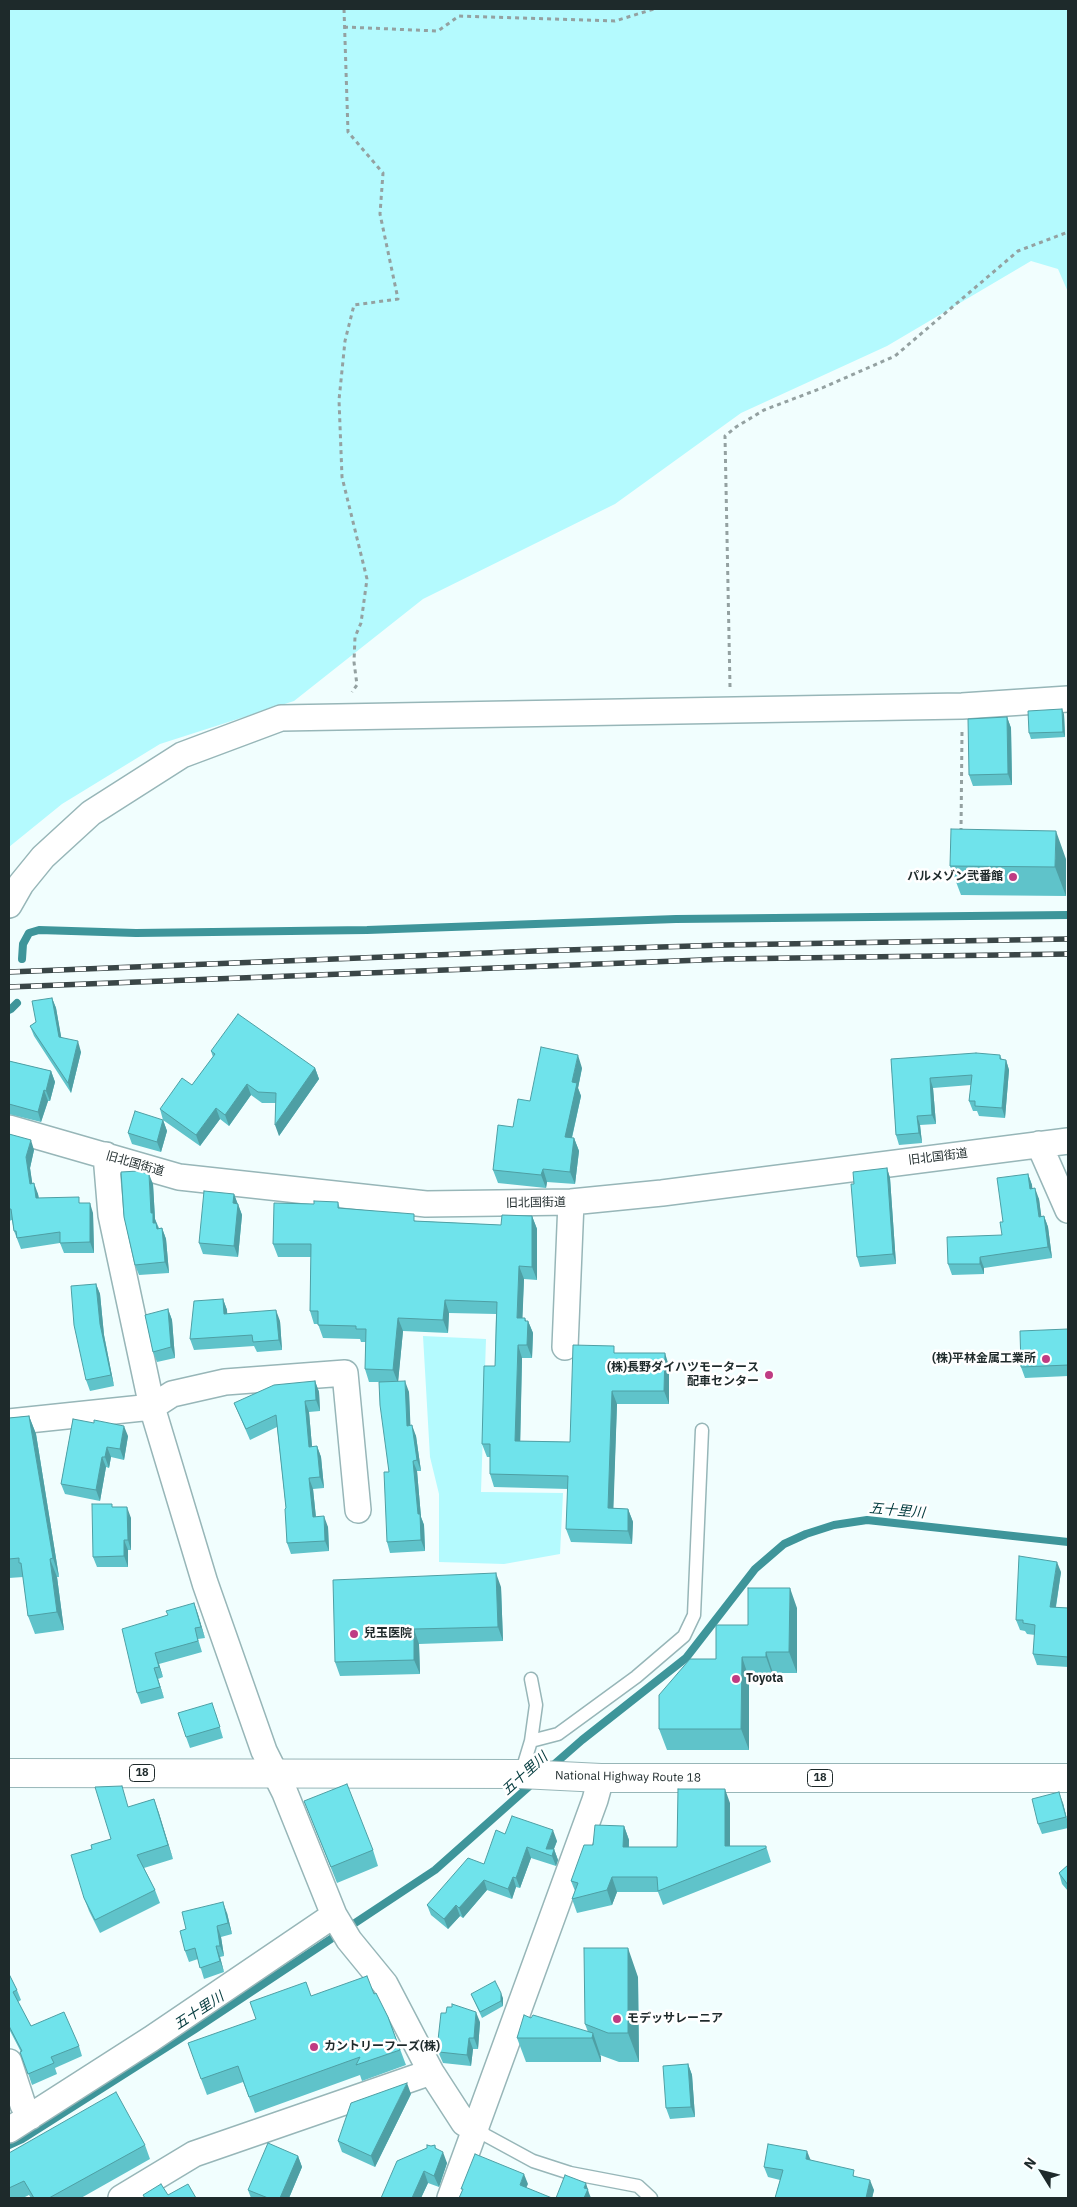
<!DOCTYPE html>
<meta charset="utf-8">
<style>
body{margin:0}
#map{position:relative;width:1077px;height:2207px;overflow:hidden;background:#f1fefe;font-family:"IBM Plex Sans",sans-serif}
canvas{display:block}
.frame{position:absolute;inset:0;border:10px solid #1e2a2b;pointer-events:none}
.north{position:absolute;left:1017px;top:2147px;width:50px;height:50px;-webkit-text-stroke:4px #fff;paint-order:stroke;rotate:306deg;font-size:14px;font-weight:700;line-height:20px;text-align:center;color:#1e2a2b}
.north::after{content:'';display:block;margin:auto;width:18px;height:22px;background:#1e2a2b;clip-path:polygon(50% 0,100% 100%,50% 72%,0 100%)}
</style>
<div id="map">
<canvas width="1077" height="2207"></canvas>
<div class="frame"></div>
<div class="north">N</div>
</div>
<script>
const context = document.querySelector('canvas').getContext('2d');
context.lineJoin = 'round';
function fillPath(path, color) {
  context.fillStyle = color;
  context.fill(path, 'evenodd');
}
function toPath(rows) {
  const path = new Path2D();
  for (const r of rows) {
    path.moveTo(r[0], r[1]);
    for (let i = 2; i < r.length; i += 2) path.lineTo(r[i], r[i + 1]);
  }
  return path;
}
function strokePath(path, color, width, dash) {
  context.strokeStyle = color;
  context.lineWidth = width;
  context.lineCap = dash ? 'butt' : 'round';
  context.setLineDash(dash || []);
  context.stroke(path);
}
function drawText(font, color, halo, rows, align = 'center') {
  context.font = font + ' "IBM Plex Sans","Noto Sans JP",sans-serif';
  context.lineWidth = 5;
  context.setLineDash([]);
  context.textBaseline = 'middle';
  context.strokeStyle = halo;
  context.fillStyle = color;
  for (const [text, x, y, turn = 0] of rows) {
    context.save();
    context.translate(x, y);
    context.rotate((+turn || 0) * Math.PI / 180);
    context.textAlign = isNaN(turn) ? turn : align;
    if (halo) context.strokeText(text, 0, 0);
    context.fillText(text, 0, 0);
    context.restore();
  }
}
const green = toPath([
 [9,9,1068,9,1068,292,1058,269,1031,261,887,346,741,413,615,504,423,599,294,701,160,744,62,804,9,847],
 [423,1336,486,1339,481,1492,563,1493,560,1554,504,1564,439,1562,439,1494,430,1457]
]);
const stream = toPath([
 [22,959,23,944,29,933,39,930,136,933,367,930,676,919,1068,915],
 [9,1010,11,1009,17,1003],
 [550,1768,582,1740,686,1658,755,1569,784,1544,806,1534,834,1525,867,1520,1068,1542],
 [9,2145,22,2139,195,2029,435,1870,534,1782]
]);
const path = toPath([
 [344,9,348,132,383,173,380,214,398,299,354,305,345,341,339,400,342,477,367,579,361,623,355,637,354,662,357,685,352,692],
 [344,27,438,31,459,16,615,21,654,9],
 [730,687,725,436,736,427,764,410,822,388,895,356,1018,251,1068,232],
 [961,832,962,731]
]);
const lane = toPath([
 [531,1741,558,1734,636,1677,684,1636,694,1615,702,1430],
 [521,1774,531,1741,536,1705,531,1679],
 [476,2130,533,2161,570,2173,638,2186,651,2198]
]);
const street = toPath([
 [9,905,21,884,43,857,91,813,182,755,281,718,962,706,1068,699],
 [9,1128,179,1177,426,1204,571,1202,662,1193,1068,1141],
 [1039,1144,1068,1210],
 [565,1347,571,1202],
 [9,1422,152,1407,172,1394,225,1382,345,1373,358,1510],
 [334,1915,349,1940,385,1984,431,2072,464,2123,476,2130],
 [9,2062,23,2105,30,2117],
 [9,2130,151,2039,334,1915,285,1793,264,1751,205,1583,152,1407,111,1215,106,1155],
 [121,2198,194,2154,431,2072],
 [450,2198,595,1800,601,1778]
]);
const highway = toPath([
 [9,1773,521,1774,601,1778,1068,1778]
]);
const rail = toPath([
 [9,972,535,951,724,945,1068,939],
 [9,987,727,959,1068,954]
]);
const wall = toPath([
 [1064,714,1065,737,1031,739,1029,733],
 [1007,717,1011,728,1012,785,973,786,969,775],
 [1066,859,1066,896,961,895,950,866],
 [52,998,56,1008,61,1037,81,1052,71,1093,34,1036,30,1026,36,1022],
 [211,1051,315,1068,319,1079,279,1136,276,1103,262,1103,251,1095,229,1126,220,1119,200,1146,163,1120,160,1109,192,1085,213,1057],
 [1000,1055,1002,1060,1006,1060,1009,1070,1005,1118,979,1116,977,1111,973,1111,969,1101,971,1085,933,1088,936,1124,920,1125,922,1143,899,1145,896,1135,891,1059],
 [9,1061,51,1071,55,1082,50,1101,48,1101,41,1122,9,1114],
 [582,1068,578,1088,581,1096,572,1138,574,1138,579,1151,575,1184,547,1182,546,1188,498,1183,493,1170,513,1127,530,1101],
 [163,1120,167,1131,161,1152,132,1144,128,1133],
 [9,1134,34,1150,30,1168,32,1183,38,1194,39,1198,81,1203,93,1213,94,1253,64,1253,60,1243,21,1249,14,1231,12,1220,9,1221],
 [887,1168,890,1178,896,1264,860,1267,857,1257,854,1184],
 [1028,1174,1032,1185,1032,1189,1039,1199,1041,1216,1044,1216,1048,1227,1052,1258,984,1268,984,1274,952,1275,948,1264,1002,1235,1003,1222],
 [153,1184,155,1219,159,1228,162,1228,166,1239,169,1273,139,1275,135,1265],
 [234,1194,242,1215,238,1257,203,1254,199,1243],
 [338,1202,340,1209,417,1221,501,1225,532,1216,537,1229,537,1280,524,1279,522,1318,526,1321,528,1321,533,1333,532,1358,522,1358,520,1441,570,1442,617,1353,669,1366,669,1404,617,1404,613,1508,628,1509,633,1522,632,1544,571,1542,566,1529,568,1489,494,1487,490,1474,490,1457,487,1457,482,1444,495,1366,496,1314,449,1313,448,1333,403,1331,398,1381,409,1392,410,1426,416,1436,421,1471,417,1471,421,1517,424,1525,425,1551,390,1553,387,1542,389,1472,379,1382,369,1382,365,1369,366,1342,361,1342,360,1339,323,1338,318,1324,314,1324,310,1311,311,1257,278,1257,273,1244,314,1204],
 [96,1284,100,1294,104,1335,114,1386,90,1391,86,1380],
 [223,1299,227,1310,227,1314,280,1321,282,1350,257,1352,254,1346,194,1350,190,1339],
 [168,1309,172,1320,175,1358,157,1362,153,1352],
 [1068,1329,1068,1376,1025,1378,1021,1367],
 [315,1381,319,1392,320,1411,309,1412,312,1447,317,1446,321,1457,324,1488,313,1489,316,1517,328,1527,329,1551,291,1554,287,1543,286,1508,277,1427,250,1440,234,1403],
 [29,1416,36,1434,59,1577,57,1577,64,1630,35,1634,28,1616,23,1577,9,1578,9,1418],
 [73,1419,128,1436,124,1460,111,1457,109,1468,106,1467,100,1501,65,1494,61,1484],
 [113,1507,131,1518,131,1550,128,1550,128,1567,97,1567,93,1557],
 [1061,1572,1056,1607,1068,1608,1068,1667,1037,1665,1033,1654,1035,1635,1027,1634,1025,1631,1020,1630,1016,1620],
 [501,1587,503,1641,419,1644,420,1674,340,1676,335,1662],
 [194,1603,205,1638,198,1639,202,1652,159,1664,163,1677,158,1679,164,1698,141,1704,137,1693,168,1615],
 [797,1608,797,1673,773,1673,773,1677,749,1678,749,1750,667,1750,659,1729,716,1659,748,1625],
 [216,1714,223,1738,190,1748,186,1737],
 [154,1799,173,1859,144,1868,155,1890,160,1903,100,1933,89,1911,84,1898,92,1849,111,1839,129,1807],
 [304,1801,373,1850,378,1866,337,1883],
 [730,1803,730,1846,766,1846,771,1862,663,1905,658,1892,617,1892,612,1905,577,1913,572,1899,575,1891,571,1881,593,1845,624,1826,629,1840,629,1847,677,1847],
 [1063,1803,1068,1823,1068,1828,1042,1834,1038,1824],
 [505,1834,557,1841,554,1849,558,1860,556,1866,531,1858,520,1888,516,1887,512,1899,487,1890,463,1918,460,1916,448,1929,431,1915,427,1905,484,1864],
 [1068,1865,1068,1891,1062,1884,1059,1873],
 [227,1913,232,1934,221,1937,224,1956,220,1957,224,1972,204,1979,198,1959,189,1962,185,1951,186,1929],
 [9,1974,17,1990,21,2000,18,2002,31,2026,79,2046,82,2056,55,2068,57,2074,32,2085,21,2052,9,2029],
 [638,1977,639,2062,619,2062,600,2055,601,2057,601,2062,526,2062,517,2038,531,2018,588,2032,585,2024],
 [374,1994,388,2017,406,2065,362,2081,360,2075,255,2113,243,2082,207,2095,201,2079,256,2019,311,1996],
 [471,1994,503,1998,503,2006,482,2018],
 [480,2022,478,2049,473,2049,471,2066,443,2063,437,2049],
 [688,2064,692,2075,695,2117,670,2119,666,2108],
 [411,2094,375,2167,342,2152,338,2141],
 [145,2145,150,2159,81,2198,31,2198,29,2195,23,2198,9,2198,9,2153],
 [435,2145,436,2149,447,2163,439,2187,428,2183,421,2198,381,2198,431,2146],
 [298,2156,302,2167,289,2198,251,2198,248,2190],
 [811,2160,857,2177,874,2190,872,2198,775,2198,780,2180,768,2177,764,2167]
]);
const shadedWall = toPath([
 [1062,709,1064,714,1065,737,1063,732],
 [1007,717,1011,728,1012,785,1008,774],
 [1056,831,1066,859,1066,896,1055,867],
 [52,998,56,1008,63,1047,59,1037],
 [78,1041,81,1052,71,1093,68,1083],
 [578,1055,582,1068,578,1088,581,1096,569,1150,565,1137,572,1082],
 [1006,1060,1009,1070,1005,1118,1002,1108],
 [315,1068,319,1079,279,1136,275,1125],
 [51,1071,55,1082,50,1101,46,1091],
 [930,1078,933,1088,936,1124,932,1115],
 [247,1084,251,1095,229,1126,225,1115],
 [44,1090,48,1101,41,1122,38,1112],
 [216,1108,220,1119,200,1146,196,1135],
 [917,1116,920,1125,922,1143,919,1133],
 [163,1120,167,1131,161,1152,157,1142],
 [574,1138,579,1151,575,1184,570,1172],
 [31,1140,34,1150,30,1168,34,1194,30,1184,26,1157],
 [887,1168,890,1178,896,1264,893,1254],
 [543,1169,547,1182,546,1188,541,1175],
 [149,1174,153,1184,155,1219,160,1233,153,1223,151,1213],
 [1028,1174,1032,1185,1034,1200,1030,1189],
 [34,1183,38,1194,40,1209,36,1198],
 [1035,1188,1039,1199,1043,1228,1039,1217],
 [234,1194,238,1205,233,1203],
 [90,1203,93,1213,94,1253,90,1242],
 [238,1204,242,1215,238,1257,234,1246],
 [532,1216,537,1229,537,1280,532,1267],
 [1044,1216,1048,1227,1052,1258,1048,1247],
 [162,1228,166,1239,169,1273,165,1262],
 [980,1257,984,1268,984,1274,980,1264],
 [519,1266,524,1279,522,1331,517,1318],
 [96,1284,100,1294,104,1335,114,1386,111,1375,100,1324],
 [223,1299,227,1310,228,1325,224,1314],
 [445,1300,449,1313,448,1333,443,1320],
 [168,1309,172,1320,175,1358,171,1347],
 [276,1310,280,1321,282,1350,279,1340],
 [398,1318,403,1331,398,1383,393,1370],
 [525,1318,528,1326,528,1321,533,1333,532,1358,527,1345],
 [518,1345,522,1358,520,1454,515,1441],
 [665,1353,669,1366,669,1404,664,1391],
 [315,1381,319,1392,320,1411,316,1400],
 [405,1381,409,1392,411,1437,407,1426],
 [612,1391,617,1404,613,1521,608,1508],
 [305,1401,309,1412,313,1458,309,1447],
 [29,1416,36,1434,59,1577,53,1558],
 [412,1425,416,1436,421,1471,417,1460],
 [124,1426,128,1436,124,1460,120,1449],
 [317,1446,321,1457,324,1488,320,1477],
 [107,1447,111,1457,109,1468,105,1457],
 [102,1457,106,1467,100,1501,96,1490],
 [413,1461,417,1471,421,1517,424,1525,425,1551,421,1540,418,1514],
 [309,1478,313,1489,317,1528,313,1517],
 [127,1507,131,1518,131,1550,128,1540],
 [628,1509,633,1522,632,1544,628,1531],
 [324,1516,328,1527,329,1551,325,1541],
 [124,1540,128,1550,128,1567,124,1556],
 [50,1559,57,1577,64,1630,57,1612],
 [1057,1562,1061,1572,1054,1618,1050,1607],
 [496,1573,501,1587,503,1641,498,1627],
 [790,1588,797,1608,797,1673,789,1652],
 [194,1603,198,1614,205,1638,201,1627],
 [414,1629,419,1644,420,1674,414,1660],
 [766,1652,773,1673,773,1677,766,1657],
 [155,1653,159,1664,163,1677,159,1667],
 [742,1657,749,1678,749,1750,741,1729],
 [154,1668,158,1679,164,1698,160,1687],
 [725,1789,730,1803,730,1861,725,1846],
 [1059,1792,1063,1803,1068,1824,1066,1817],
 [154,1799,159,1813,173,1859,168,1845],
 [624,1826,629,1840,628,1862,623,1847],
 [553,1830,557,1841,551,1856,546,1849],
 [527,1847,531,1858,520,1888,516,1878],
 [554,1849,558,1860,556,1866,552,1856],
 [513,1877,516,1887,512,1899,508,1889],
 [612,1877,617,1892,612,1905,607,1890],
 [484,1880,487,1890,463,1918,459,1908],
 [223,1902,227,1913,232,1934,228,1923],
 [456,1905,460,1916,448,1929,444,1919],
 [217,1926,221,1937,224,1956,220,1946],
 [216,1946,220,1957,224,1972,220,1961],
 [628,1948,638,1977,639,2062,628,2033],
 [501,1993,503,1998,503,2006,501,2001],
 [476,2012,480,2022,478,2049,474,2038],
 [593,2033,601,2057,601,2062,592,2038],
 [469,2038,473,2049,471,2066,467,2055],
 [688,2064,692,2075,695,2117,691,2107],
 [407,2083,411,2094,375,2167,371,2156],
 [807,2151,811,2161,806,2159],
 [443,2152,447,2163,439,2187,434,2176],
 [298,2156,302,2167,289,2198,280,2198],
 [424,2171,428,2183,421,2198,412,2198],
 [524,2174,528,2184,523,2195,520,2185],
 [870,2180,874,2190,872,2198,866,2198],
 [586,2183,589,2193,591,2198,584,2198,584,2188]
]);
const building = toPath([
 [1062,709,1063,732,1029,733,1028,711,1062,709],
 [1007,717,1008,774,969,775,968,719,1007,717],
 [951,829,1056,831,1055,867,950,866,951,829],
 [52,998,59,1037,78,1041,68,1083,30,1026,36,1022,32,1001,52,998],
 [238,1014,315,1068,275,1125,276,1093,258,1092,247,1084,225,1115,216,1108,196,1135,160,1109,182,1078,192,1085,215,1054,211,1051,238,1014],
 [541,1047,578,1055,572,1082,577,1083,565,1137,574,1138,570,1172,543,1169,541,1175,493,1170,498,1125,513,1127,518,1099,530,1101,541,1047],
 [976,1053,1000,1055,1000,1059,1006,1060,1002,1108,975,1106,975,1101,969,1101,972,1075,930,1078,932,1115,917,1116,919,1133,896,1135,891,1059,976,1053],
 [9,1061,51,1071,46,1091,44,1090,38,1112,9,1104,9,1061],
 [135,1111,163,1120,157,1142,128,1133,135,1111],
 [9,1134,31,1140,26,1157,30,1184,34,1183,36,1198,79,1197,79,1203,90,1203,90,1242,60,1243,60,1232,17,1238,16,1231,14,1231,11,1209,9,1209,9,1134],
 [887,1168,893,1254,857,1257,851,1184,854,1184,853,1172,887,1168],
 [138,1171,149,1174,151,1213,153,1213,153,1223,156,1223,157,1229,162,1228,165,1262,135,1265,124,1217,121,1172,138,1171],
 [1028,1174,1030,1189,1035,1188,1039,1217,1044,1216,1048,1247,980,1257,980,1264,948,1264,947,1237,1002,1235,1000,1222,1003,1222,997,1178,1028,1174],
 [204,1191,234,1194,233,1203,238,1204,234,1246,199,1243,204,1191],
 [314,1201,338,1202,338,1208,414,1214,414,1221,501,1225,502,1215,532,1216,532,1267,519,1266,517,1318,525,1318,525,1321,528,1321,527,1345,518,1345,515,1441,570,1442,573,1345,614,1346,614,1353,665,1353,664,1391,612,1391,608,1508,628,1509,628,1531,566,1529,568,1476,490,1474,490,1444,482,1444,484,1366,495,1366,497,1302,445,1300,443,1320,398,1318,393,1370,365,1369,366,1329,356,1329,356,1326,318,1325,318,1311,310,1311,311,1244,273,1244,274,1203,314,1204,314,1201],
 [96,1284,100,1324,111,1375,86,1380,74,1325,71,1286,96,1284],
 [223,1299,224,1314,276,1310,279,1340,253,1342,252,1335,190,1339,194,1301,223,1299],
 [168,1309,171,1347,153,1352,145,1315,168,1309],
 [1068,1329,1068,1365,1021,1367,1020,1331,1068,1329],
 [315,1381,316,1400,305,1401,309,1447,317,1446,320,1477,309,1478,313,1517,324,1516,325,1541,287,1543,285,1509,286,1508,276,1415,246,1429,234,1403,274,1385,315,1381],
 [405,1381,407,1426,412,1425,417,1460,413,1461,418,1514,420,1514,421,1540,387,1542,384,1472,389,1472,380,1405,379,1382,405,1381],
 [29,1416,53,1558,50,1559,57,1612,28,1616,21,1563,19,1563,19,1558,9,1559,9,1418,29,1416],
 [73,1419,94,1423,94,1420,124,1426,120,1449,107,1447,105,1457,102,1457,96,1490,61,1484,73,1419],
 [92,1504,112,1504,112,1507,127,1507,128,1540,124,1540,124,1556,93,1557,92,1504],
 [1019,1556,1057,1562,1050,1607,1068,1608,1068,1657,1033,1654,1035,1625,1023,1623,1023,1620,1016,1620,1019,1556],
 [496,1573,498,1627,414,1629,414,1660,335,1662,333,1580,496,1573],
 [748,1588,790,1588,789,1652,766,1652,766,1657,742,1657,741,1729,659,1729,659,1695,690,1659,716,1659,716,1625,748,1625,748,1588],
 [194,1603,201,1627,195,1628,198,1641,155,1653,159,1667,154,1668,160,1687,137,1693,122,1629,168,1615,166,1611,194,1603],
 [212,1703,220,1727,186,1737,178,1713,212,1703],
 [347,1784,373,1850,331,1867,304,1801,347,1784],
 [122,1786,128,1807,154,1799,168,1845,137,1855,155,1890,95,1920,84,1898,71,1855,92,1849,91,1845,111,1839,95,1787,122,1786],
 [678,1789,725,1789,725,1846,766,1846,766,1848,658,1891,657,1877,612,1877,607,1890,572,1899,578,1883,571,1881,584,1845,593,1845,595,1825,624,1826,623,1847,677,1847,678,1789],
 [1059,1792,1066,1817,1038,1824,1032,1799,1059,1792],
 [512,1816,553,1830,546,1849,554,1849,552,1856,527,1847,516,1878,513,1877,508,1889,484,1880,459,1908,456,1905,444,1919,427,1905,468,1858,484,1864,496,1830,505,1834,512,1816],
 [1068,1865,1068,1885,1059,1873,1068,1865],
 [223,1902,228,1923,217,1926,220,1946,216,1946,220,1961,200,1968,195,1948,185,1951,180,1931,186,1929,182,1912,223,1902],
 [584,1948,628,1948,628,2033,608,2033,585,2024,584,1948],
 [9,1974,17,1990,13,1992,31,2026,64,2012,79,2046,51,2057,54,2063,28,2074,20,2052,22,2051,9,2026,9,1974],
 [367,1976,374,1994,376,1993,388,2017,400,2050,356,2065,360,2057,249,2097,238,2066,201,2079,188,2043,256,2019,250,2002,306,1982,311,1996,367,1976],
 [495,1981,501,1993,501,2001,480,2012,471,1994,495,1981],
 [452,2004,476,2012,474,2038,469,2038,467,2055,439,2052,437,2049,441,2013,446,2013,447,2007,452,2007,452,2004],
 [524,2015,531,2018,533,2015,593,2033,592,2038,517,2038,524,2015],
 [688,2064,691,2107,666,2108,663,2066,688,2064],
 [407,2083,371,2156,338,2141,351,2103,407,2083],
 [116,2092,145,2145,49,2198,34,2198,24,2181,9,2188,9,2153,116,2092],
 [268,2143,298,2156,280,2198,268,2198,248,2190,268,2143],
 [768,2144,807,2151,806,2159,854,2170,853,2176,870,2180,866,2198,775,2198,783,2170,764,2167,768,2144],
 [427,2145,431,2146,435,2145,435,2148,443,2152,434,2176,424,2171,412,2198,381,2198,397,2161,427,2148,427,2145],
 [475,2154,524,2174,520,2185,552,2198,459,2198,463,2189,461,2189,475,2154],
 [565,2175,586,2183,584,2188,588,2189,584,2198,556,2198,565,2175],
 [161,2184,168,2195,188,2184,196,2198,145,2198,143,2195,161,2184]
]);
const markers = [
 [1013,877,5,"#bf3c83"],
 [1046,1359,5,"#bf3c83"],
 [769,1375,5,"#bf3c83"],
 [354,1634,5,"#bf3c83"],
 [736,1679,5,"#bf3c83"],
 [617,2019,5,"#bf3c83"],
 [314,2047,5,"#bf3c83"]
];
const shields = [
 [142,1773,25],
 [820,1778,25]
];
const shieldNames = [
 ["18",142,1773],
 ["18",820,1778]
];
const poiNames = [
 ["パルメゾン弐番館",1003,877,"right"],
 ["(株)平林金属工業所",1036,1359,"right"],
 ["(株)長野ダイハツモータース",759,1368,"right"],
 ["配車センター",759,1382,"right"],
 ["兒玉医院",364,1634],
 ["Toyota",746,1679],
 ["モデッサレーニア",627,2019],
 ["カントリーフーズ(株)",324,2047]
];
const streetNames = [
 ["旧北国街道",938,1157,-7],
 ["旧北国街道",135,1164,16],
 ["旧北国街道",536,1203,-1],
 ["National Highway Route 18",628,1777,1]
];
const waterNames = [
 ["五十里川",897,1511,5],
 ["五十里川",525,1774,-42],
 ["五十里川",199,2011,-33]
];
fillPath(green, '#b4fafe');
strokePath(stream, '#3e959a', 8);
strokePath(lane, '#97b6b8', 15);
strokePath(street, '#97b6b8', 28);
strokePath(highway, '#97b6b8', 30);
strokePath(path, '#94a1a1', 3, [4, 4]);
strokePath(lane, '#fff', 12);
strokePath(street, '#fff', 25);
strokePath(highway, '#fff', 28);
strokePath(rail, '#3a4647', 5.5);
strokePath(rail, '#fff', 4, [11]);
fillPath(wall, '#5fc3ca');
fillPath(shadedWall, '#4e9fa4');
fillPath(building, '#6fe3eb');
strokePath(building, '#4e9fa4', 1);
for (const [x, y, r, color] of markers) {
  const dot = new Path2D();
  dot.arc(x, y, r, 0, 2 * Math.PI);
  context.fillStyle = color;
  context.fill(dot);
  strokePath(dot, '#fff', 2);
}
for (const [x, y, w] of shields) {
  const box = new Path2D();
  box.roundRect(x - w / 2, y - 8.5, w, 17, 4);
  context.fillStyle = '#fff';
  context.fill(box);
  strokePath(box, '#1e2a2b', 1);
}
drawText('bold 11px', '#1e2a2b', null, shieldNames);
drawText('bold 12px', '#1e2a2b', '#fff', poiNames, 'left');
drawText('12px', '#1e2a2b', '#fff', streetNames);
drawText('italic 14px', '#00393c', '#fff', waterNames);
</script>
